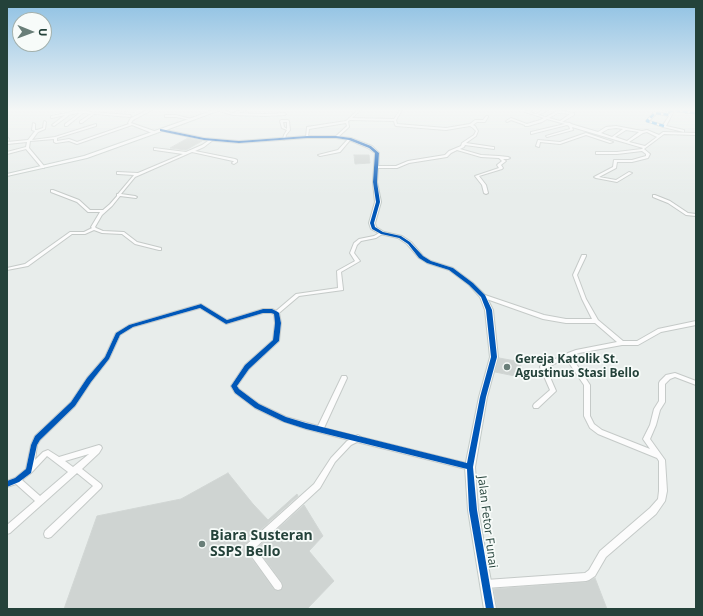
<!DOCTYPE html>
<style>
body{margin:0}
#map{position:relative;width:703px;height:616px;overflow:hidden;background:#e8edeb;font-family:"Open Sans",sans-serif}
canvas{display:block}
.frame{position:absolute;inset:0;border:8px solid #24423a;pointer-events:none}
.north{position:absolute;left:12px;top:12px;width:40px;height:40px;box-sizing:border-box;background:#f7fbf9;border:1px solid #a3b1ad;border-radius:50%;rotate:91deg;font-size:11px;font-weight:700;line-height:16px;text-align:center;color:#24423a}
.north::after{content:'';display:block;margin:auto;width:14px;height:18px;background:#697e78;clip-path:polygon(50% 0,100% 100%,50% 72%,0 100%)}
</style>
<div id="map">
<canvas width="703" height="616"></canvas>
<div class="frame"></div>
<div class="north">U</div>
</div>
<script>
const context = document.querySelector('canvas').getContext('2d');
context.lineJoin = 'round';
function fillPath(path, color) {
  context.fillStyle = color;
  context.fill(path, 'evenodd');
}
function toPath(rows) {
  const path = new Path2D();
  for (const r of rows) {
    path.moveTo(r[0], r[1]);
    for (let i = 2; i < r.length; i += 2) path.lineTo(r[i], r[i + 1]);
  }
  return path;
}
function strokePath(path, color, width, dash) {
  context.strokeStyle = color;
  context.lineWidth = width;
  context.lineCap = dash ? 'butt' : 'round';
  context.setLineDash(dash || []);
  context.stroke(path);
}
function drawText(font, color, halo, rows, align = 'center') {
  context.font = font + ' "Open Sans",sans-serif';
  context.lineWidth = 3.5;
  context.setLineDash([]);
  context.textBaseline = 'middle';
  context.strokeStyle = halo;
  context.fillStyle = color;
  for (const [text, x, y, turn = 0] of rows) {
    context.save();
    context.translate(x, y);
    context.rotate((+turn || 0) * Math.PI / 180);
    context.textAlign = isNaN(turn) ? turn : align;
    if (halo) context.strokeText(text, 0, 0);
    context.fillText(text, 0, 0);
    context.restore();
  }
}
const building = toPath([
 [188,138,202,141,186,150,170,148,188,138],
 [354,155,369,155,370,163,355,164,354,155],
 [499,358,521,362,520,377,495,372,499,358],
 [228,473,253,504,268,520,297,494,298,496,246,543,245,547,246,551,275,590,278,591,282,589,282,583,257,548,304,505,323,536,309,551,334,581,307,609,64,609,97,516,181,499,228,473],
 [595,578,607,609,497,609,494,589,586,582,595,578]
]);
const street = toPath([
 [116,110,134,110,135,111,134,112,116,110],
 [148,110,152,110,133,120,131,123,154,131,154,133,152,133,132,125,77,144,69,141,56,143,54,142,54,139,30,141,29,148,44,166,44,168,42,168,26,149,7,154,7,152,26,147,27,142,7,144,7,142,28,140,35,131,32,130,33,123,35,124,35,130,37,130,43,128,44,121,46,122,45,129,38,132,32,140,55,137,96,124,96,126,57,138,57,141,69,139,77,142,129,124,128,123,131,118,148,110],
 [216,110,221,110,233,113,242,110,246,110,238,113,265,114,285,113,286,114,285,115,265,116,233,115,216,110],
 [358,110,361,110,352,118,394,119,400,110,402,110,396,120,397,124,446,128,470,124,475,120,483,120,486,116,488,116,488,117,485,122,477,122,473,125,475,126,478,131,476,136,466,143,493,147,494,147,494,149,465,145,464,147,460,149,481,155,499,156,508,157,510,158,508,159,503,159,506,161,501,165,503,168,502,169,479,176,486,185,488,193,486,194,484,193,482,185,475,176,499,168,497,165,502,161,499,158,481,157,457,150,451,153,447,157,409,163,397,168,376,168,374,167,376,166,396,166,408,161,445,155,449,151,461,146,462,143,474,135,476,131,473,128,470,126,446,130,396,126,395,125,394,121,350,120,348,121,349,127,337,138,335,137,347,126,346,123,309,129,308,137,307,138,306,137,307,127,346,121,358,110],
 [528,110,532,110,529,112,536,114,544,110,548,110,538,115,546,117,559,110,562,110,560,111,574,113,574,115,562,122,570,123,571,124,598,132,606,127,616,126,642,131,647,130,659,135,663,132,696,133,696,135,664,134,644,149,650,154,648,158,632,162,617,162,616,168,599,177,616,180,629,172,632,173,617,182,596,178,594,177,613,167,614,160,632,160,646,156,646,154,642,151,617,154,596,154,596,152,617,152,642,149,643,148,572,127,573,130,547,137,546,136,570,129,569,126,567,125,531,134,531,132,565,124,547,119,542,122,528,126,525,126,525,125,511,120,507,122,506,121,511,118,527,124,540,120,544,118,525,112,528,110],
 [558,113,559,113,570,114,560,121,549,118,558,113],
 [616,128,623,129,612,137,601,133,608,129,616,128],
 [626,130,639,132,627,141,615,137,626,130],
 [647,132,657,137,645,146,629,142,643,133,647,132],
 [663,110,675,110,696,112,696,114,663,110],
 [77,111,130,115,131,116,130,117,94,114,82,123,80,123,80,121,91,114,83,113,67,126,65,126,65,124,80,113,77,113,68,115,68,116,54,126,52,125,65,115,52,118,51,118,51,116,77,111],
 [667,111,673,113,666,126,684,130,684,132,663,127,646,121,654,112,670,114,670,113,667,113,667,111],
 [656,114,669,116,663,125,649,121,656,114],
 [166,115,176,115,191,119,190,120,176,117,165,117,165,115,166,115],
 [281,120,288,120,289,121,290,130,286,135,285,139,284,140,283,139,284,135,287,130,282,128,280,121,281,120],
 [283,122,287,122,287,129,284,127,283,122],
 [586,133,613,142,610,143,586,135,560,144,540,142,539,147,536,146,538,140,560,142,586,133],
 [7,137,9,139,8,142,7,142,7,137],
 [349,138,351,139,340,152,320,156,318,155,338,150,349,138],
 [211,139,213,140,204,147,195,151,235,159,237,160,237,162,234,164,232,163,234,161,233,161,192,152,135,177,121,194,135,196,137,197,136,198,120,196,112,206,102,215,95,227,96,228,103,231,124,232,137,242,161,248,161,250,159,250,135,244,122,234,102,233,94,230,85,234,72,234,28,266,7,270,7,268,25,264,70,232,84,232,92,228,91,227,100,212,88,212,77,202,51,192,51,190,53,190,79,200,90,210,103,210,110,204,117,196,117,194,118,194,134,175,118,174,117,174,117,172,138,173,183,154,155,150,154,150,154,148,186,152,202,145,211,139],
 [653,195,655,195,670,201,688,213,696,214,696,216,686,215,668,203,653,197,653,195],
 [381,232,382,232,384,233,376,238,361,241,357,245,354,253,360,261,341,272,343,289,343,290,299,296,279,313,281,323,279,341,249,369,237,386,239,389,259,404,286,417,318,426,342,376,346,376,347,378,324,428,356,436,358,435,361,437,470,464,472,465,473,467,472,469,470,470,357,442,351,445,335,462,320,488,255,548,281,583,282,586,281,589,278,590,275,589,247,550,246,547,247,544,314,484,331,458,347,441,349,440,306,429,282,421,255,408,235,393,231,386,245,365,273,340,275,323,274,314,271,313,263,313,226,324,200,308,133,327,120,335,109,359,91,382,75,406,40,440,37,445,35,460,43,452,48,450,59,457,99,445,101,446,102,448,99,453,82,469,101,484,102,486,101,488,51,537,48,538,45,537,44,534,45,531,93,486,77,473,10,533,7,534,7,525,35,501,16,484,7,487,7,481,15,478,26,469,31,445,35,436,71,402,87,378,105,357,116,333,129,325,201,304,227,320,263,309,272,309,276,311,296,294,338,288,337,271,355,261,350,253,354,243,359,239,374,236,381,232],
 [89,454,73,467,65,461,89,454],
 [47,456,68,472,40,496,22,480,31,473,33,471,47,456],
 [582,255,586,255,586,256,577,275,586,299,598,320,623,341,637,341,658,329,696,321,696,325,661,332,638,345,622,345,579,353,571,356,590,385,590,416,594,424,602,430,650,449,643,439,650,425,654,409,659,401,659,383,660,381,666,375,675,373,696,381,696,385,675,377,670,379,665,384,665,402,660,410,656,425,650,439,665,460,667,491,665,501,656,514,606,557,595,576,589,580,586,581,486,588,483,587,482,584,483,581,486,580,585,573,589,570,600,551,650,508,658,499,659,491,659,461,657,458,598,434,590,428,584,416,584,385,567,360,558,362,546,368,556,391,538,408,534,408,533,406,534,404,550,390,540,367,541,365,555,359,564,356,568,353,576,350,617,342,595,323,566,323,543,319,481,297,481,295,485,295,544,315,566,319,592,319,582,299,573,275,582,255]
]);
const secondary = toPath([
 [214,110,220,110,166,130,204,138,239,141,307,136,336,136,351,138,372,146,379,153,377,182,381,202,375,223,376,227,384,232,402,236,411,242,423,256,431,261,453,268,473,283,486,296,493,310,498,357,487,397,475,467,478,510,496,609,484,609,468,510,465,467,479,397,490,357,485,310,480,297,469,285,449,270,427,263,419,258,407,244,398,238,380,234,371,229,369,223,375,202,373,182,375,153,368,148,349,140,336,138,307,138,239,143,204,140,162,131,87,158,7,176,7,174,84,156,214,110]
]);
const quiet = toPath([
 [668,112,675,110,696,113],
 [664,126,647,121,655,113,671,115]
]);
const cycleway = toPath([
 [161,129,204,138,239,141,307,136,336,136,351,138,371,146,379,153,377,182,380,202,374,223,375,227,383,232,401,236,410,242,423,256,431,261,453,268,473,283,485,295,492,310,497,357,486,397,473,467,477,510,494,609,486,609,469,510,467,469,306,429,284,422,255,408,235,393,231,386,245,365,273,340,275,323,274,314,271,313,263,313,226,324,200,308,133,327,120,335,109,359,91,382,75,406,40,440,37,445,31,473,19,482,7,487,7,481,15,478,26,469,31,445,35,436,71,402,87,378,105,357,116,333,129,325,201,304,227,320,263,309,272,309,278,312,279,313,281,323,279,341,249,369,237,386,239,389,259,404,286,417,306,423,467,463,480,397,491,357,486,310,481,297,469,285,449,270,427,263,419,258,408,244,399,238,381,234,372,229,370,223,376,202,373,182,375,153,369,148,349,140,336,138,307,138,239,143,204,140,160,131,160,129,161,129]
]);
const markers = [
 [507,367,4,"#697e78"],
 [202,544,4,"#697e78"]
];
const poiNames = [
 ["Gereja Katolik St.",515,360],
 ["Agustinus Stasi Bello",515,374]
];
const streetNames = [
 ["Jalan Fetor Funai",487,522,83]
];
const nearPoinames = [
 ["Biara Susteran",210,536],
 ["SSPS Bello",210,552]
];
fillPath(building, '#cfd4d2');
strokePath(building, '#d1d6d4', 1);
strokePath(street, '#c5cac8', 2);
strokePath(secondary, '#c3cbc8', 2);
fillPath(street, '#fcfcfc');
fillPath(secondary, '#fcfcfc');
strokePath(quiet, '#3ea4ec', 2.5, [5, 2.5]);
fillPath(cycleway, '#0057b8');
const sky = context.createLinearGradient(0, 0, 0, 197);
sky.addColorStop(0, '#8fc1e3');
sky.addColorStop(0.56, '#f5f7f6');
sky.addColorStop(1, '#f5f7f600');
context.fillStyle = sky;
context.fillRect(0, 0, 703, 197);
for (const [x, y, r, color] of markers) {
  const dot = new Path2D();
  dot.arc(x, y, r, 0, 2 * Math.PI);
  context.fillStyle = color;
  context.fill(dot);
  strokePath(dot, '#f7fbf9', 1.5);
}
drawText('bold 12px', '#24423a', '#f7fbf9', poiNames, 'left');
drawText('12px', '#24423a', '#f7fbf9', streetNames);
drawText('bold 14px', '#24423a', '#f7fbf9', nearPoinames, 'left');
</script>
